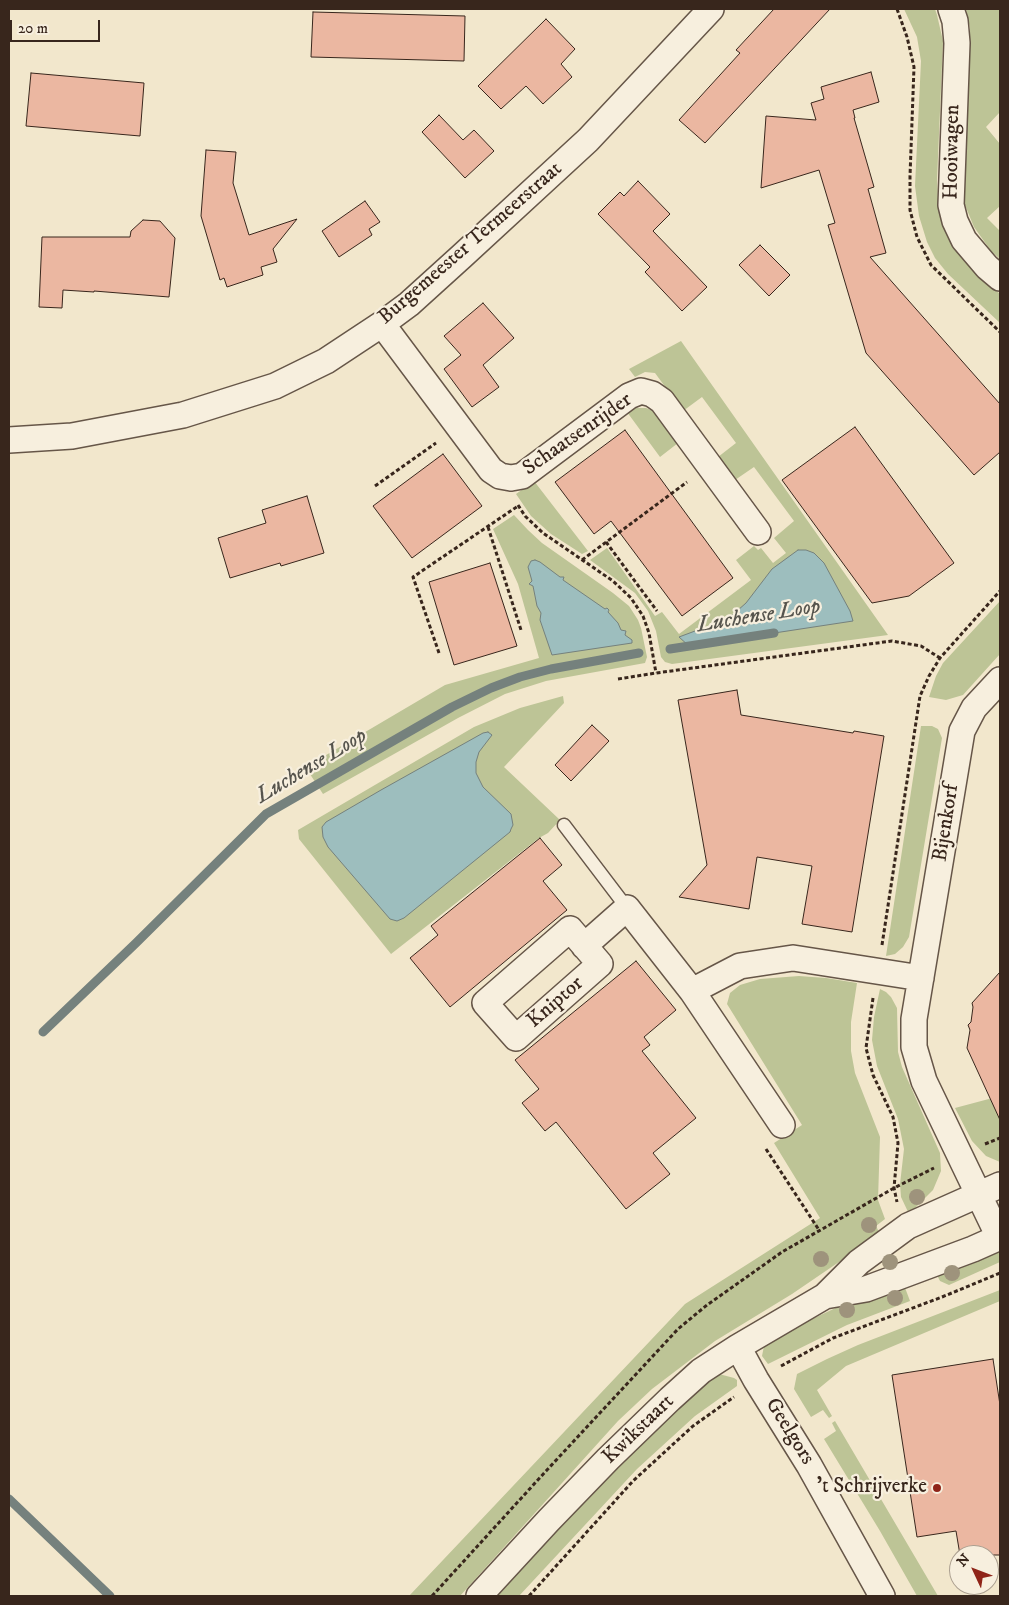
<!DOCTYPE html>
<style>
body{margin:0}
#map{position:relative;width:1009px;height:1605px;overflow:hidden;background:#f2e7cc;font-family:"IM FELL DW Pica",serif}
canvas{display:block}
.frame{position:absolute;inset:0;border:10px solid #38261c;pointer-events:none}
.north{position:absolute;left:949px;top:1545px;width:50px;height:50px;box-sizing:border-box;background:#f7efde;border:1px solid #ab9f90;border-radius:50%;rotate:313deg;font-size:14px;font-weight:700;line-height:20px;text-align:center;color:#38261c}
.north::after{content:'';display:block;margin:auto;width:18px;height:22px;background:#8f2418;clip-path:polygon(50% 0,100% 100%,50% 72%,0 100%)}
.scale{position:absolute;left:10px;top:20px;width:90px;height:22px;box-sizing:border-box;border:2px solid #38261c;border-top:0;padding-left:6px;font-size:15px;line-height:18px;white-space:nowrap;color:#38261c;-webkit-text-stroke:4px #f7efde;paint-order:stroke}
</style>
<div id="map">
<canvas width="1009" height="1605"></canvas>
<div class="frame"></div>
<div class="north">N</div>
<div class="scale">20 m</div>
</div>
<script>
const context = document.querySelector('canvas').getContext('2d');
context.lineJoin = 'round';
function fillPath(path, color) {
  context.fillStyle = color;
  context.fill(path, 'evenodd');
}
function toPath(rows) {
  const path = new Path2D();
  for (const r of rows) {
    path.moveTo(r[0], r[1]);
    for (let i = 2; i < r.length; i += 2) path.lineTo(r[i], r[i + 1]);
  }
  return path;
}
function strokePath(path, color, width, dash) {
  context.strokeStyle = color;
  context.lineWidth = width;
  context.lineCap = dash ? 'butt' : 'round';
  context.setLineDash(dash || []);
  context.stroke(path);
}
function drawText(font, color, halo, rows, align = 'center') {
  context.font = font + ' "IM FELL DW Pica",serif';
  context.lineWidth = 4.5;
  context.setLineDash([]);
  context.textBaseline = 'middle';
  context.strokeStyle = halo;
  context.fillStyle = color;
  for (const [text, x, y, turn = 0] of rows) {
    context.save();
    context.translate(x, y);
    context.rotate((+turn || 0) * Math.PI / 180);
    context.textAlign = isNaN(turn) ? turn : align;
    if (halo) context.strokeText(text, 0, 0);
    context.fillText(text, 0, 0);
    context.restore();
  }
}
const green = toPath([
 [904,9,935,9,937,15,943,41,937,180,938,202,943,227,953,247,965,262,1000,294,1000,323,948,274,935,258,927,242,919,216,915,186,921,61,917,37],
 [966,9,1000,9,1000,112,986,127,1000,144,1000,206,987,218,1000,231,1000,259,991,251,974,227,965,205,963,174,970,28],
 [681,341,888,635,672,664,665,662,661,657,656,631,648,611,635,593,590,560,607,548,655,616,662,612,679,634,751,580,736,560,754,546,758,550,761,548,773,563,786,553,774,538,794,521,754,467,735,480,718,457,736,443,702,397,683,411,655,373,645,372,635,377,629,369],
 [634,408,646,408,653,411,678,443,660,457,627,412],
 [534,481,588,551,582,554,551,534,531,516,516,494],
 [514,515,528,530,542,543,613,593,629,606,638,620,641,628,647,657,645,663,546,681,505,694,458,718,323,794,306,768,316,761,445,685,539,658,518,584,493,529],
 [1000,601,1000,654,963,695,946,700,929,697,936,676,943,663],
 [563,696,564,703,504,767,560,820,548,833,539,838,391,954,299,839,298,830,474,727,520,708],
 [921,726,932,726,938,729,942,738,909,937,903,947,895,954,886,956],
 [799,976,826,978,857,983,851,1022,851,1051,855,1073,880,1137,878,1200,885,1219,876,1226,880,1234,792,1294,715,1341,652,1389,618,1421,460,1596,409,1596,685,1304,820,1218,774,1143,802,1125,727,1004,730,993,740,985,760,979],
 [880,989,886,992,891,997,897,1008,898,1052,902,1067,940,1153,941,1171,933,1190,909,1214,901,1197,900,1184,904,1149,898,1119,877,1066,872,1040,874,1017],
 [1000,1096,1000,1162,986,1156,972,1141,955,1108],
 [1000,1243,1000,1262,949,1285,940,1281,935,1271],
 [904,1285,910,1301,847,1325,768,1364,762,1356,764,1346,772,1338,844,1304],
 [1000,1290,1000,1301,846,1366,817,1390,832,1416,829,1418,823,1410,811,1417,794,1389,797,1374,827,1359,858,1345],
 [719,1374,734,1378,737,1380,737,1386,695,1416,637,1469,519,1596,495,1596,603,1478,710,1377],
 [835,1421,938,1596,917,1596,880,1531,824,1439,836,1431,832,1423]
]);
const water = toPath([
 [798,550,806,550,814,553,824,563,850,611,853,621,689,646,679,637,695,631,709,629,729,618,746,603,772,569,798,550],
 [535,560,540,562,560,577,564,577,563,580,605,609,607,608,609,610,608,612,618,623,621,630,626,631,625,635,632,640,632,643,552,655,540,620,541,613,537,606,533,586,529,584,532,581,528,567,531,561,535,560],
 [488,732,492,735,479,752,476,762,476,773,483,787,511,814,513,825,511,829,510,832,404,918,397,921,390,919,328,847,323,837,322,827,326,822,381,790,483,733,488,732]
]);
const stream = toPath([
 [670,649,774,633],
 [43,1032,136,943,266,814,452,707,491,688,520,677,551,669,639,653],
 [9,1499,110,1596]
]);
const building = toPath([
 [774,9,830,9,705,143,679,120,740,53,736,50,774,9],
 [313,12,465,16,464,61,311,57,313,12],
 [546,19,575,49,561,64,572,77,543,104,526,86,501,109,478,86,546,19],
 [871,72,879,102,853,110,855,118,854,118,874,187,868,189,886,253,870,257,1000,404,1000,452,974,475,866,353,828,225,835,223,819,170,761,188,766,116,816,120,811,103,824,99,821,87,871,72],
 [31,73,144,83,140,136,26,126,31,73],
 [439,115,463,140,474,130,494,151,465,178,422,132,439,115],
 [206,150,236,152,233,183,249,235,297,219,273,249,277,262,261,267,263,275,227,287,224,278,220,280,201,216,206,150],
 [638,181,670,214,653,231,707,287,682,311,645,272,650,267,598,214,620,192,624,196,638,181],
 [365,201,380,222,369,229,372,235,339,257,322,231,365,201],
 [143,220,160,221,175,238,169,297,94,291,94,292,63,290,62,308,39,307,42,237,130,237,131,231,143,220],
 [760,245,790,275,769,296,739,265,760,245],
 [483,303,514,338,483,365,499,387,472,407,444,369,461,355,444,336,483,303],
 [855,427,954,563,909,596,872,603,782,480,855,427],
 [625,430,733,578,682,616,611,521,594,534,555,482,625,430],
 [443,454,482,506,412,558,373,506,443,454],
 [307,496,324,553,281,566,280,563,230,578,218,538,266,523,262,510,307,496],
 [490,563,517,646,454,665,429,582,490,563],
 [737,690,741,715,853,733,854,731,884,736,852,932,802,924,812,866,757,857,749,909,679,897,707,865,678,700,737,690],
 [592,725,609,741,571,781,555,765,592,725],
 [540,838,562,865,543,881,567,910,450,1007,410,958,438,935,431,926,540,838],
 [636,961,676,1010,644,1037,650,1045,642,1051,696,1118,653,1153,670,1174,626,1209,556,1122,545,1131,522,1103,539,1089,515,1060,636,961],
 [1000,972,1000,1120,967,1048,970,1030,968,1025,971,1022,973,1007,972,1003,1000,972],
 [993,1359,1000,1405,1000,1555,960,1555,956,1531,917,1537,892,1375,993,1359]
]);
const path = toPath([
 [897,9,907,37,914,67,910,176,910,210,917,237,931,265,1000,332],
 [375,486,436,443],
 [518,505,525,516,543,533,613,581,631,598,643,616,649,633,656,673],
 [488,527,521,630],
 [606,542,657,611],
 [582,560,687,482],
 [439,653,413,577,518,506],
 [618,679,656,673,892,641,921,646,940,658],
 [882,945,920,696,929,676,940,658,1000,591],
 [873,998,866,1048,873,1075,893,1117,898,1143,894,1188,897,1202],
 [985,1144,1000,1138],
 [766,1149,819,1230],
 [781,1366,833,1338,942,1297,1000,1273],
 [432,1596,546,1471,678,1329,707,1305,782,1252,894,1188,934,1168],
 [529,1596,633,1481,693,1426,734,1397]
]);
const lane = toPath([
 [564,825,627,908]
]);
const street = toPath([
 [951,9,955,21,957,43,951,205,955,221,964,240,987,267,1000,278],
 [382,324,491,470,500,476,511,478,522,476,629,396,641,391,652,394,662,401,758,532],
 [9,440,72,436,183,415,275,386,326,361,382,324,409,304,462,256,588,140,711,9],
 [570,929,600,964,516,1038,485,1003,570,929],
 [584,946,627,908,692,991,782,1125],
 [692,991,740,966,793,958,921,978],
 [999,1237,924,1081,914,1047,914,1019,962,731,974,708,1000,680],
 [825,1296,866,1289,973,1249,1000,1237],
 [738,1347,756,1380,809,1465,882,1596],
 [479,1596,549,1520,608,1459,670,1399,701,1371,738,1347,825,1296,859,1262,908,1226,1000,1185]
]);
const trees = [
 [917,1197],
 [869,1225],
 [821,1259],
 [890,1262],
 [952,1273],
 [895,1298],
 [847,1310]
];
const markers = [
 [937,1488,5,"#8f2418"]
];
const streetNames = [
 ["Hooiwagen",953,152,-89],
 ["Burgemeester Termeerstraat",471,244,-41],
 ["Schaatsenrijder",578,435,-35],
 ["Bijenkorf",947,823,-81],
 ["Kniptor",556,1003,-41],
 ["Kwikstaart",639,1430,-44],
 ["Geelgors",789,1432,58]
];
const poiNames = [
 ["'t Schrijverke",927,1488]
];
const waterNames = [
 ["Luchense Loop",759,617,-9],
 ["Luchense Loop",312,767,-31]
];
fillPath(green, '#bdc496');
fillPath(water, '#9dbebe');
strokePath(water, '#75817d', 1);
strokePath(stream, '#75817d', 9);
fillPath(building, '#ebb7a1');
strokePath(building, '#38261c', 1);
strokePath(lane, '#665648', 15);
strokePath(street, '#665648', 28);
strokePath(path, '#38261c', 3, [4, 2.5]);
strokePath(lane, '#f7efde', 12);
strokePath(street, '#f7efde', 25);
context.fillStyle = '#9e937c';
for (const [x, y] of trees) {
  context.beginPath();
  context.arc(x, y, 8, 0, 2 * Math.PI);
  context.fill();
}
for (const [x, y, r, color] of markers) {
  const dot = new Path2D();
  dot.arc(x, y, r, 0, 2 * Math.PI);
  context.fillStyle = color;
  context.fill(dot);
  strokePath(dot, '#f7efde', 2);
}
drawText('21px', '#38261c', '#f7efde', streetNames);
drawText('21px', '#38261c', '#f7efde', poiNames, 'right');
drawText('italic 22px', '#56544d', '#f7efde', waterNames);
</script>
